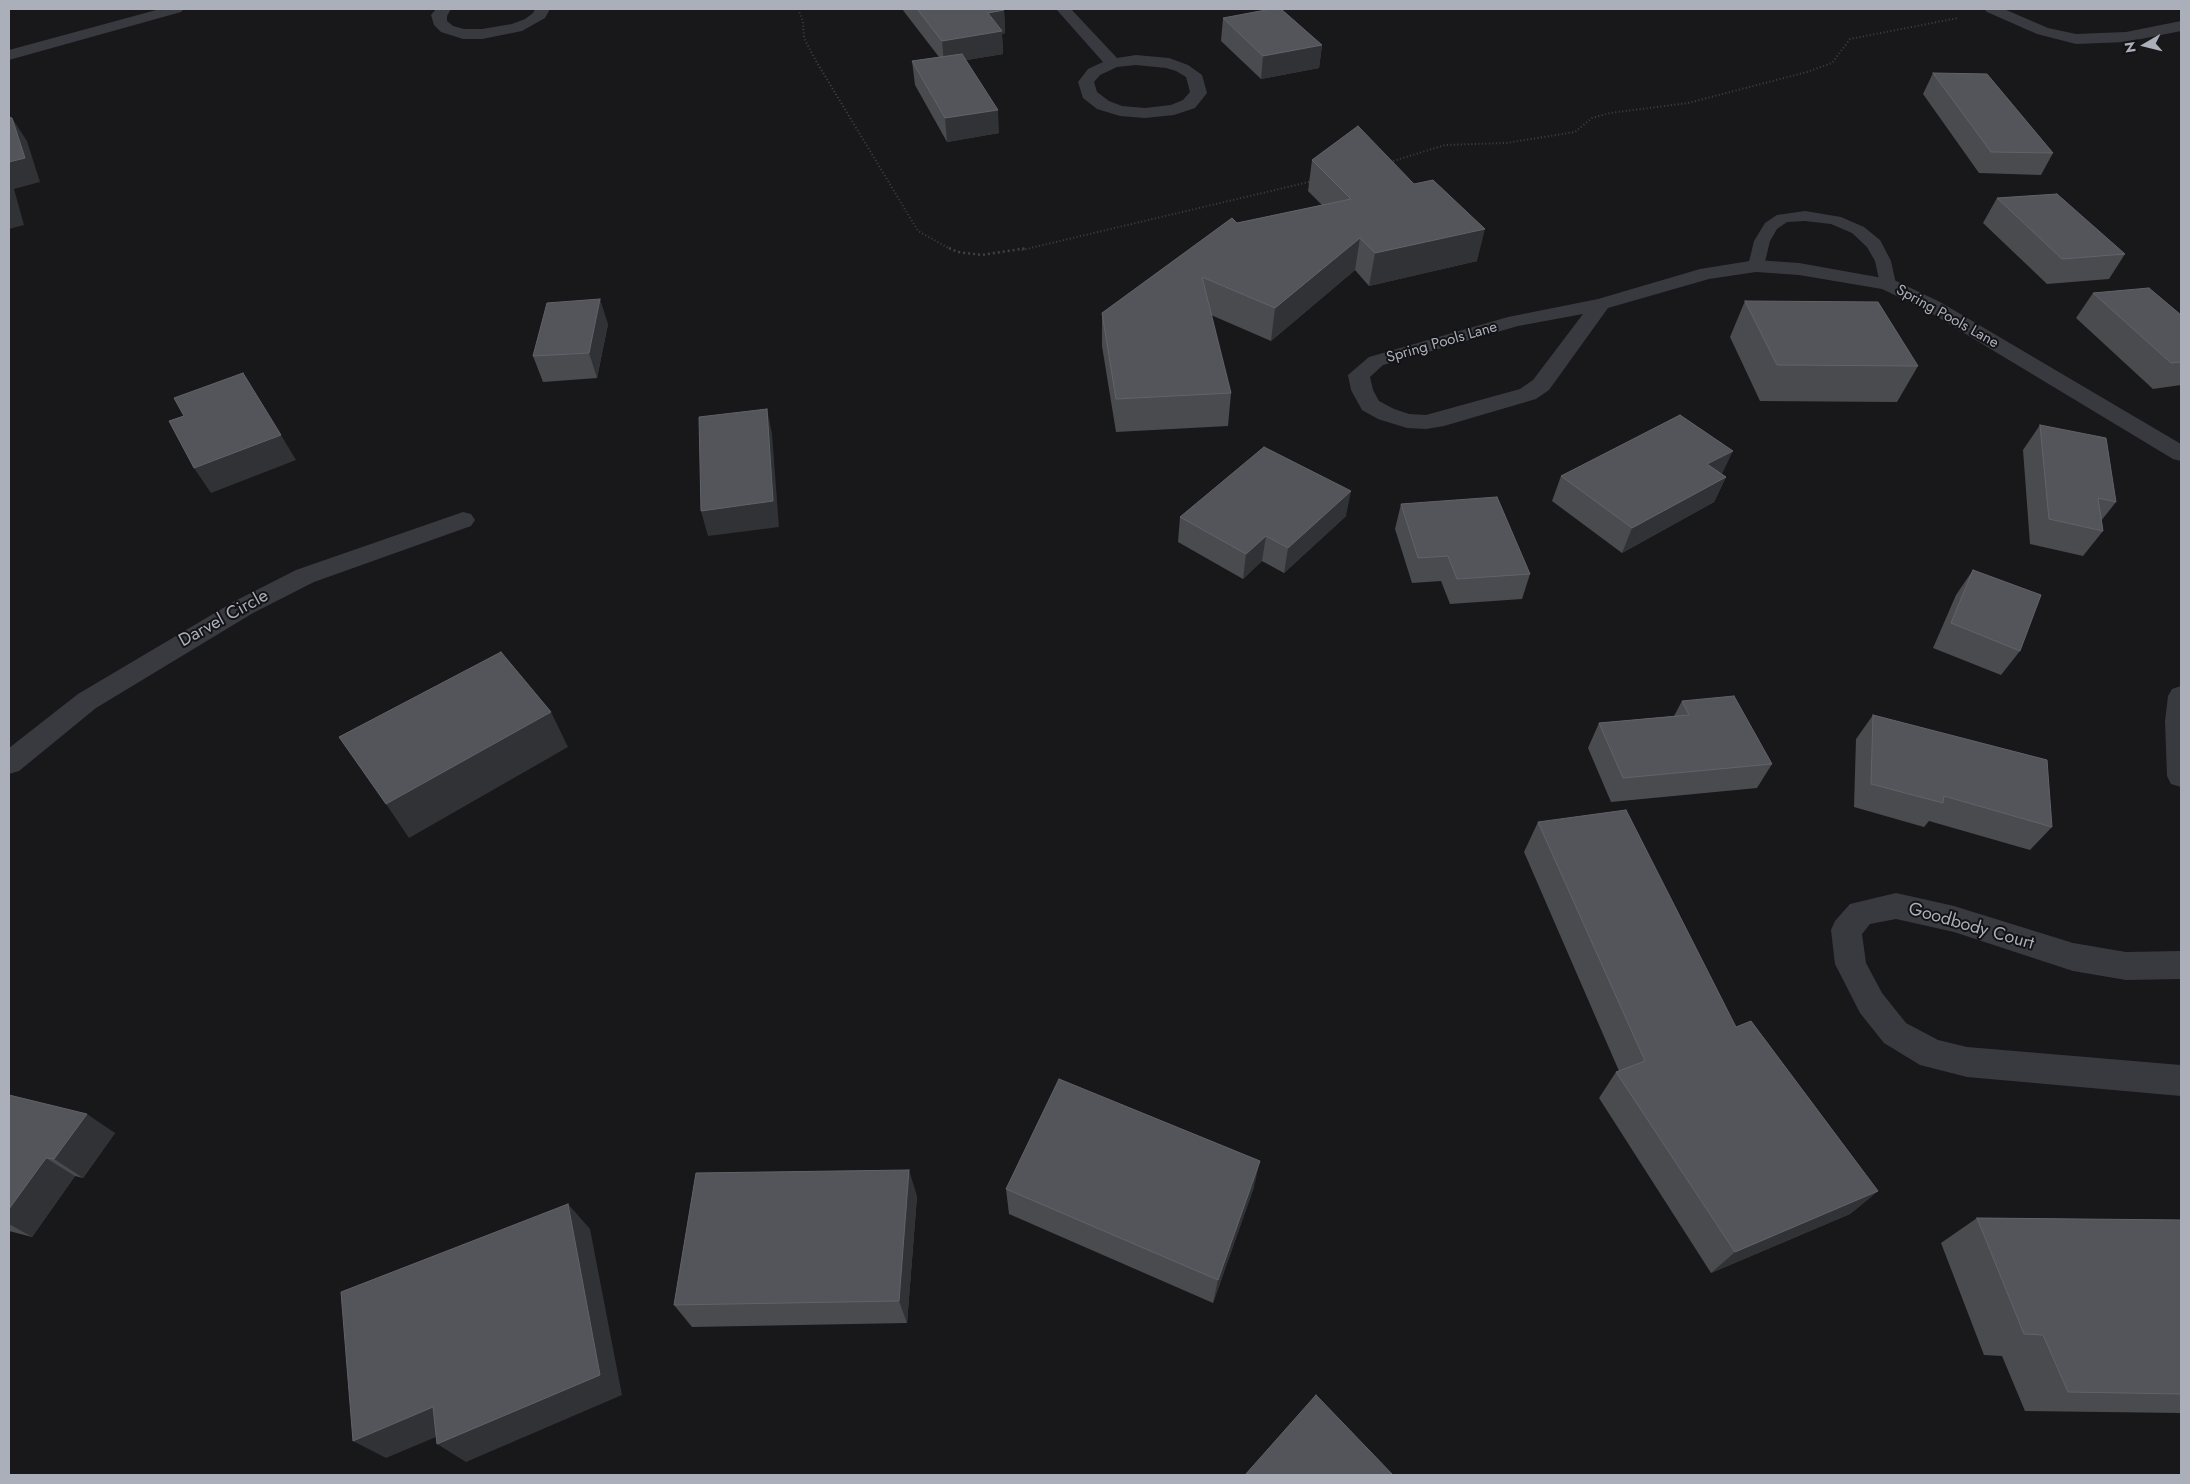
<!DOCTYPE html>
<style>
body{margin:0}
#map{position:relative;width:2190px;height:1484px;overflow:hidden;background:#18181a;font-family:Jost,sans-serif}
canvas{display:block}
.frame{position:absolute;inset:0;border:10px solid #aaafba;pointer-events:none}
.north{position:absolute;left:2120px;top:20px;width:50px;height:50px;-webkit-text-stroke:4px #131316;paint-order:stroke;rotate:262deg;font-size:14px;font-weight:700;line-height:20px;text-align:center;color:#aaafba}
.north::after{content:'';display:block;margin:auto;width:18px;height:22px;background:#aaafba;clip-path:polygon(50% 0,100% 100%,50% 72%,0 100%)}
</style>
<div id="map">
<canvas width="2190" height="1484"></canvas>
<div class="frame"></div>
<div class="north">N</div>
</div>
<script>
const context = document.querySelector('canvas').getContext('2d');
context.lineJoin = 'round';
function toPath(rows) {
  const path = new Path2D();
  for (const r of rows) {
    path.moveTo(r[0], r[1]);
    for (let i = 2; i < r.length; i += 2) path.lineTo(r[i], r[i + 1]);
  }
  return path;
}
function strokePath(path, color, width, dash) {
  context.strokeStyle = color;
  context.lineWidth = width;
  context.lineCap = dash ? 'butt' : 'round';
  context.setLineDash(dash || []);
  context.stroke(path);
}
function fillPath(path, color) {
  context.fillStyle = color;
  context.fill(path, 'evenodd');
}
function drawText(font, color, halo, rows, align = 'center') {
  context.font = font + ' Jost,sans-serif';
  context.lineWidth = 4;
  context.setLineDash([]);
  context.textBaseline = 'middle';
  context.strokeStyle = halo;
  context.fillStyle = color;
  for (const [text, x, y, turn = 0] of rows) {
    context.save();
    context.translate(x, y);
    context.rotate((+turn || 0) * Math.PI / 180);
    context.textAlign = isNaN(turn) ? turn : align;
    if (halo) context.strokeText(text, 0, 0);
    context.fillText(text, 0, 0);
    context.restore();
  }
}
const pathFar1 = toPath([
 [798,9,803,22,804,38,816,61,918,231,952,250],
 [1390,162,1445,145,1506,143,1575,132,1592,118,1610,113,1688,103,1807,72,1832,63,1850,39,1958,18],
 [1022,250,1313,181]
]);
const path = toPath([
 [949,248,958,252,982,255,1027,248]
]);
const lane = toPath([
 [1805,211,1841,217,1864,227,1880,240,1891,261,1896,284,1893,288,1881,288,1875,261,1867,247,1852,233,1831,224,1805,221,1787,222,1777,229,1770,241,1764,266,1762,270,1750,270,1748,266,1754,241,1765,223,1777,215,1805,211]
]);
const street = toPath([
 [160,9,184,9,181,12,9,60,9,50,160,9],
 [436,9,451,9,447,16,447,21,453,26,464,29,482,29,512,24,525,19,533,13,535,9,550,9,545,18,522,31,482,39,463,39,441,32,434,25,431,15,436,9],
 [1056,9,1071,9,1117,58,1136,55,1169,58,1188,65,1202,75,1207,93,1195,108,1174,115,1145,118,1120,116,1097,109,1083,98,1078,82,1088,69,1103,62,1056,9],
 [1136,65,1166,68,1176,71,1186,77,1190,92,1183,100,1171,105,1145,108,1122,106,1109,101,1097,92,1094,82,1100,75,1117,67,1136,65],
 [1984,9,2004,9,2048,28,2076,34,2126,32,2181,21,2181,31,2126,42,2076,44,2037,34,1987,12,1984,9],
 [1756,260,1799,263,1894,280,1940,302,2181,444,2181,461,2173,459,1926,310,1882,289,1799,275,1756,272,1709,279,1608,308,1549,390,1536,399,1444,426,1426,429,1407,428,1378,419,1362,410,1351,390,1348,375,1369,357,1508,317,1598,299,1700,269,1756,260],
 [1583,314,1533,380,1520,389,1426,415,1409,414,1394,409,1379,401,1373,390,1370,377,1383,365,1518,326,1583,314],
 [463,512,471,514,475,520,471,526,314,582,253,613,96,708,19,771,9,774,9,748,78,694,235,601,296,570,463,512],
 [2181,686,2181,787,2171,784,2167,776,2165,721,2168,696,2172,689,2181,686],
 [1896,893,1954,906,2073,943,2126,952,2181,951,2181,979,2126,980,2073,971,1954,932,1896,919,1870,924,1862,934,1866,963,1882,993,1906,1023,1938,1040,1967,1047,2181,1065,2181,1096,1967,1077,1920,1065,1884,1043,1860,1013,1835,964,1831,930,1835,921,1850,904,1896,893]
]);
const wall = toPath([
 [902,9,1003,9,1004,10,1005,33,1002,34,1003,54,966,60,999,133,947,142,915,85,912,61,939,57],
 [1223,18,1322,45,1319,68,1261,79,1221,41],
 [1933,73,2053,153,2041,175,1979,173,1923,94],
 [1312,160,1477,261,1369,286,1355,270,1271,341,1211,315,1231,393,1228,426,1116,432,1102,346,1102,313,1237,223,1322,205,1308,191],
 [1997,198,2125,254,2109,279,2047,284,1983,223],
 [2093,293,2181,315,2181,385,2153,389,2076,318],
 [1745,301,1918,366,1897,402,1760,401,1730,337],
 [608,324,597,378,543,382,533,356],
 [2040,425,2116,502,2101,521,2103,531,2083,556,2030,544,2023,450],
 [1722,474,1726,477,1714,502,1622,553,1552,501,1561,476],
 [1401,504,1530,574,1522,599,1450,604,1441,581,1412,583,1395,529],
 [1346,516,1284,573,1262,561,1243,579,1178,542,1180,517],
 [1973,570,2020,651,2001,675,1933,648,1956,595],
 [1682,701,1772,764,1757,788,1611,802,1588,748,1599,723,1674,716],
 [1873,715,2052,827,2030,850,1929,821,1924,827,1854,807,1856,739],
 [1538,822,1736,1027,1878,1191,1850,1214,1711,1273,1599,1098,1616,1072,1619,1071,1524,852],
 [9,1095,115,1133,83,1178,75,1176,32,1237,9,1231],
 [1254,1187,1213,1303,1009,1214,1006,1189],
 [917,1196,907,1323,692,1327,674,1305],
 [1977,1218,2181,1220,2181,1413,2025,1411,2002,1356,1984,1355,1941,1243]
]);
const shadedWall = toPath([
 [1004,10,1005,33,1002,34,1003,54,944,64,942,41,988,13],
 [1322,45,1319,68,1261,79,1263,56],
 [998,110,999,133,947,142,945,118],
 [12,118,27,141,40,182,14,189,24,225,9,229,9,162],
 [1485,229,1477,261,1369,286,1375,253],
 [1360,238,1355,270,1271,341,1275,308],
 [600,299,608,324,597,378,589,353],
 [767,409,772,434,779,527,708,536,701,511],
 [281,435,296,460,211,493,194,468],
 [1733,451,1721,476,1707,464],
 [1726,477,1714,502,1622,553,1632,528],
 [1351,491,1346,516,1284,573,1288,548],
 [1266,536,1262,561,1243,579,1246,554],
 [551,712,568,747,409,838,386,804],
 [87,1114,115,1133,83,1178,54,1159],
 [46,1158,75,1176,32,1237,9,1224,9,1209],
 [1260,1161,1254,1187,1213,1303,1218,1280],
 [909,1170,917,1196,907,1323,899,1301],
 [1878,1191,1850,1214,1711,1273,1735,1252],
 [568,1204,590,1229,622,1395,466,1462,437,1444],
 [433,1407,462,1426,386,1458,353,1441]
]);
const building = toPath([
 [917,9,1003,9,1004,10,988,13,1002,31,942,41,917,9],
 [1271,9,1281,9,1322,45,1263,56,1223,18,1271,9],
 [962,54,998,110,945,118,912,61,962,54],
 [1933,73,1987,74,2053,153,1991,152,1933,73],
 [9,117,12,118,25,158,9,162,9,117],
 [1358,126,1414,184,1433,180,1485,229,1375,253,1360,238,1275,308,1202,277,1231,393,1116,399,1102,313,1232,218,1237,223,1351,199,1312,160,1358,126],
 [2057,194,2125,254,2062,259,1997,198,2057,194],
 [2149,288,2181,315,2181,362,2171,363,2093,293,2149,288],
 [600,299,589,353,533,356,547,303,600,299],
 [1745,301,1878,302,1918,366,1777,365,1745,301],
 [243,373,281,435,194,468,169,421,184,416,174,398,243,373],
 [767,409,773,501,701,511,699,417,767,409],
 [1680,415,1733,451,1707,464,1726,477,1632,528,1561,476,1680,415],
 [2040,425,2106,438,2116,502,2098,498,2103,531,2049,519,2040,425],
 [1264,447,1351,491,1288,548,1266,536,1246,554,1180,517,1264,447],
 [1497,497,1530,574,1457,579,1448,556,1418,558,1401,504,1497,497],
 [1973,570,2041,595,2020,651,1951,623,1973,570],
 [501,652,551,712,386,804,339,737,501,652],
 [1734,696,1772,764,1623,778,1599,723,1689,715,1682,701,1734,696],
 [1873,715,2047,760,2052,827,1944,796,1943,803,1871,784,1873,715],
 [1626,810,1736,1027,1751,1021,1878,1191,1735,1252,1616,1072,1645,1061,1538,822,1626,810],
 [1059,1079,1260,1161,1218,1280,1006,1189,1059,1079],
 [9,1095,87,1114,54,1159,46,1158,9,1209,9,1095],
 [909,1170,899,1301,674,1305,696,1173,909,1170],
 [568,1204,600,1375,437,1444,433,1407,353,1441,341,1292,568,1204],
 [1977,1218,2181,1220,2181,1394,2068,1392,2043,1335,2024,1334,1977,1218],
 [1316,1395,1393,1475,1245,1475,1316,1395]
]);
const farStreetnames = [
 ["Spring Pools Lane",1947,317,29],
 ["Spring Pools Lane",1442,343,-16]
];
const streetNames = [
 ["Darvel Circle",224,619,-29],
 ["Goodbody Court",1971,927,16]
];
strokePath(pathFar1, '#3f4147', 2, [1, 2.5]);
strokePath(path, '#3f4147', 2.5, [2, 3]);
fillPath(lane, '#393a40');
fillPath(street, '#393a40');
fillPath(wall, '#494b4f');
fillPath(shadedWall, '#313235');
fillPath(building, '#54555b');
strokePath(building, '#61636a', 1);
drawText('15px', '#aaafba', '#131316', farStreetnames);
drawText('18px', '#aaafba', '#131316', streetNames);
</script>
